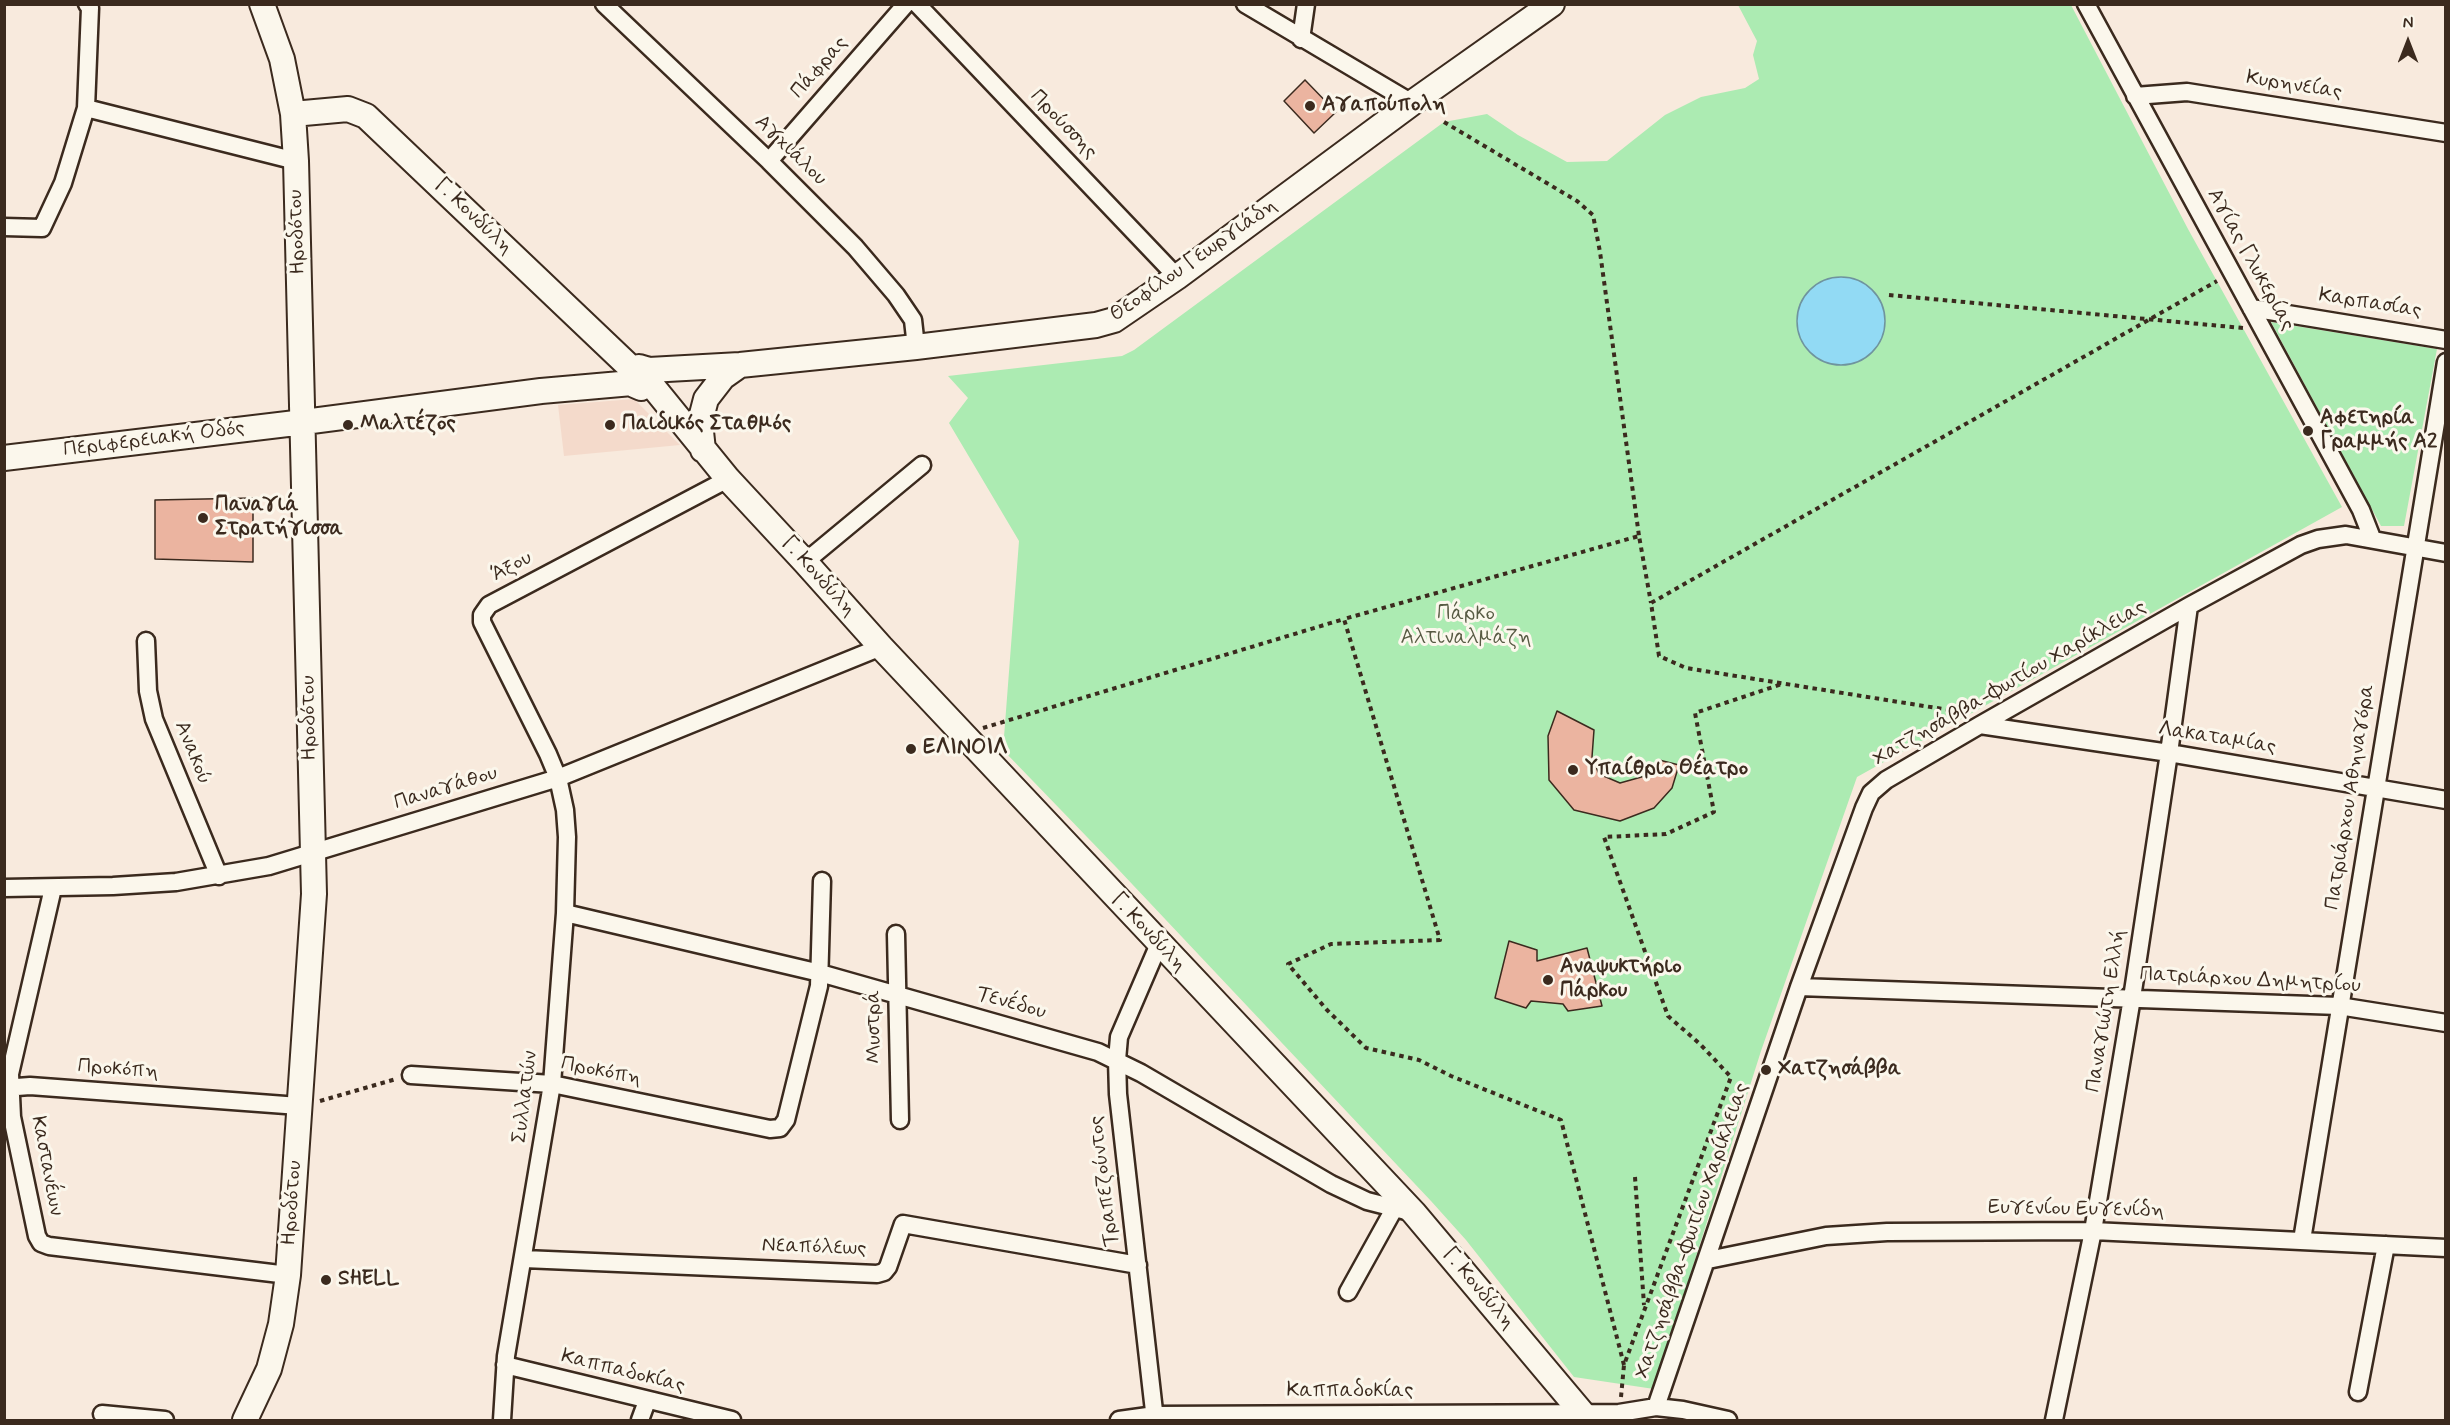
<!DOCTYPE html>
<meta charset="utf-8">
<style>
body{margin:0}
#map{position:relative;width:2450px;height:1425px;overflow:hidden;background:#f8eadd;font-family:Mynerve,sans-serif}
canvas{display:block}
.frame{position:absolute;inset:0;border:6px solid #3b2a1e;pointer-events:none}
.north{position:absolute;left:2378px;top:12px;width:60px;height:60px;-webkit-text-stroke:4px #fbf7ec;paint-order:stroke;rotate:0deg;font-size:16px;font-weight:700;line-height:24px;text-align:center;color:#3b2a1e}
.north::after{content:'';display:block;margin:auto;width:21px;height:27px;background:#3b2a1e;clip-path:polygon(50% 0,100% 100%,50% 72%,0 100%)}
</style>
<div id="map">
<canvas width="2450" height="1425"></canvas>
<div class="frame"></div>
<div class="north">N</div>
</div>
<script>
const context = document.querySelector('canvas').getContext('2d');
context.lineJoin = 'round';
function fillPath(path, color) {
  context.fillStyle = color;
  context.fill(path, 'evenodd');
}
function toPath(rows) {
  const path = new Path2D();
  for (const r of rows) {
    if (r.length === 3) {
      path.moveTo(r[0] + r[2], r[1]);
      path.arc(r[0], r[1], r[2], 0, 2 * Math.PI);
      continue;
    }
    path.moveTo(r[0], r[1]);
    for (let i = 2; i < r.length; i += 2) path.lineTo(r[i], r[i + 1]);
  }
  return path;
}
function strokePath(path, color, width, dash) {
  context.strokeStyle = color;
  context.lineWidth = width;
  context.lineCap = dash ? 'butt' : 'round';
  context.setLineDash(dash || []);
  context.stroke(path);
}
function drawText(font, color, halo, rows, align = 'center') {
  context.font = font + ' Mynerve,sans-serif';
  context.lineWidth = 6;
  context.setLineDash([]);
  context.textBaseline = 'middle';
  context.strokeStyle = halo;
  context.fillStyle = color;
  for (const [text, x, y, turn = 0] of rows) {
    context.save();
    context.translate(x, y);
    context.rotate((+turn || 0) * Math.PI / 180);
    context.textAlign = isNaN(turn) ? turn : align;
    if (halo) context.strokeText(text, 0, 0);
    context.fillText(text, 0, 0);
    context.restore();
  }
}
const built = toPath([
 [634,399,680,445,564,456,558,405]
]);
const green = toPath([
 [1738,5,2071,5,2188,229,2342,507,1857,777,1761,1051,1654,1389,1574,1377,1466,1240,1431,1201,1116,867,1003,750,1019,541,949,423,968,398,948,376,1122,356,1134,350,1444,122,1487,114,1518,135,1567,162,1607,161,1665,115,1701,97,1745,88,1759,79,1753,55,1757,41],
 [2271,322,2437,349,2404,526,2381,526]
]);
const water = toPath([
 [1841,321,44]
]);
const building = toPath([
 [1305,80,1336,112,1314,133,1284,101,1305,80],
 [253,498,253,562,155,559,155,500,253,498],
 [1557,711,1594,730,1592,757,1599,774,1620,783,1645,776,1659,760,1679,765,1672,788,1654,808,1620,821,1574,810,1549,780,1548,736,1557,711],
 [1509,941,1537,950,1537,961,1587,948,1602,1006,1568,1011,1563,1004,1531,1001,1526,1008,1495,998,1509,941]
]);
const path = toPath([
 [1444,122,1577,201,1593,215,1600,252,1639,536],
 [1889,295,2243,328],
 [1968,713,1686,668,1659,656,1651,603,2217,281],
 [983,728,1344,619],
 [320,1101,396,1079],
 [1635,1177,1644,1305],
 [1624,1365,1561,1120,1451,1076,1419,1060,1366,1048,1327,1010,1288,964,1331,944,1440,940,1344,619,1639,536,1651,603],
 [1621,1397,1624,1365,1731,1077,1700,1044,1668,1016,1604,837,1666,834,1714,812,1695,713,1782,684]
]);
const street = toPath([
 [604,4,769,161,855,247,896,295,913,320,916,347],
 [917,4,1177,277],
 [1245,4,1412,103],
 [2086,4,2361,510,2372,538],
 [1301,39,1306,4],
 [2135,96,2187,92,2446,133],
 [86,108,296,161],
 [769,161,906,4],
 [4,227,42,228,63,183,86,108,90,8,87,4],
 [2251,308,2446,340],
 [805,562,922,465],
 [146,641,148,691,154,719,219,876],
 [1980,725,2169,753,2446,800],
 [4,888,113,886,176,882,269,866,558,778,881,647],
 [53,888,10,1074,12,1117,37,1236,41,1243,49,1246,288,1275],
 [565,913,820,973,1098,1052,1141,1073,1331,1184,1367,1201,1414,1213],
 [896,934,900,1120],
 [1799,987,2339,1006,2446,1023],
 [411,1075,552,1084,770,1129,780,1128,786,1120,819,986,822,881],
 [4,1088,30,1086,299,1106],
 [2302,1240,2446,362],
 [524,1259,877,1274,884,1272,888,1267,903,1224,1138,1265],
 [1708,1260,1826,1236,1887,1232,2093,1231,2446,1248],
 [1348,1292,1394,1209],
 [505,1365,732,1420],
 [2358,1392,2386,1245],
 [1656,1407,1799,987,1864,808,1871,793,1886,780,1980,725,2189,606,2301,545,2318,539,2346,535,2446,553],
 [102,1414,165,1420],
 [502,1420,506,1356,552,1084,565,913,567,837,565,810,558,778,548,754,482,622,482,615,489,605,728,479],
 [640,1420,647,1401],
 [1119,1420,1155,1415,1619,1413,1656,1407,1683,1410,1728,1420],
 [1155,1420,1118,1094,1117,1060,1119,1037,1159,944],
 [2054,1420,2093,1231,2132,998,2169,753,2189,606]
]);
const secondary = toPath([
 [293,114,348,109,366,116,633,370],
 [649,370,740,365,916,347,1096,325,1114,320,1177,277,1412,103,1552,4],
 [650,383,641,388,634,385,631,380,633,370,639,367,649,370,652,376,650,383,728,479,805,562,881,647,1414,1213,1588,1420],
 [703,450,700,422,706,399,723,377,740,365],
 [4,458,304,422,541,391,632,383],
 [245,1420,269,1369,281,1324,288,1275,314,894,296,161,293,114,282,59,262,4]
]);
const markers = [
 [1310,106,6,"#3b2a1e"],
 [348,425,6,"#3b2a1e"],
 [610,425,6,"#3b2a1e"],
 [2308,431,6,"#3b2a1e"],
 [203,518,6,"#3b2a1e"],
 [911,749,6,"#3b2a1e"],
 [1573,770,6,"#3b2a1e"],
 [1548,980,6,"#3b2a1e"],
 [1766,1070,6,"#3b2a1e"],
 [326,1280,6,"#3b2a1e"]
];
const streetNames = [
 ["Πάφρας",820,68,-49],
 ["Κυρηνείας",2294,86,9],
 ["Προύσσης",1063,125,46],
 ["Αγχιάλου",790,151,44],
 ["Γ. Κονδύλη",473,217,44],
 ["Ηροδότου",298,232,-92],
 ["Αγίας Γλυκερίας",2250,260,61],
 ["Θεοφίλου Γεωργιάδη",1194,261,-35],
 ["Καρπασίας",2370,304,9],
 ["Περιφερειακή Οδός",154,440,-7],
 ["Άξου",512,567,-28],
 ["Γ. Κονδύλη",818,577,48],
 ["Χατζησάββα-Φωτίου Χαρίκλειας",2010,684,-30],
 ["Ηροδότου",310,718,-91],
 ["Λακαταμίας",2217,739,9],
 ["Ανακού",192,753,68],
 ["Παναγάθου",446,789,-17],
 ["Πατριάρχου Αθηναγόρα",2351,797,-81],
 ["Γ. Κονδύλη",1148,933,47],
 ["Πατριάρχου Δημητρίου",2250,981,3],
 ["Τενέδου",1011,1004,16],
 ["Παναγιώτη Ελλή",2107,1011,-81],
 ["Μυστρά",875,1027,-91],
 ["Προκόπη",118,1070,4],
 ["Προκόπη",601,1072,11],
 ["Συλλατών",526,1097,-83],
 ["Καστανέων",46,1166,79],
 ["Τραπεζούντος",1105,1181,-97],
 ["Ηροδότου",293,1203,-86],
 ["Ευγενίου Ευγενίδη",2076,1210,1],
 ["Χατζησάββα-Φωτίου Χαρίκλειας",1693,1231,-71],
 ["Νεαπόλεως",814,1248,2],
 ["Γ. Κονδύλη",1478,1289,50],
 ["Καππαδοκίας",623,1372,14],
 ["Καππαδοκίας",1350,1392]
];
const poiNames = [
 ["Αγαπούπολη",1322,106],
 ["Αφετηρία",2320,419],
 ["Γραμμής Α2",2320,443],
 ["Μαλτέζος",360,425],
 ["Παιδικός Σταθμός",622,425],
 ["Παναγιά",215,506],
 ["Στρατήγισσα",215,530],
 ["ΕΛΙΝΟΙΛ",923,749],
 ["Υπαίθριο Θέατρο",1585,770],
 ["Αναψυκτήριο",1560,968],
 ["Πάρκου",1560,992],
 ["Χατζησάββα",1778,1070],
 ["SHELL",338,1280]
];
const parkNames = [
 ["Πάρκο",1466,615],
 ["Αλτιναλμάζη",1466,639]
];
fillPath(built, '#f4dacb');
fillPath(green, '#acebb2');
fillPath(water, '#92daf4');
strokePath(water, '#6f949e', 1.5);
fillPath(building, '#ebb4a0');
strokePath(building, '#3b2a1e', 1.5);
strokePath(street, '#3b2a1e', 21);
strokePath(secondary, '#3b2a1e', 28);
strokePath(path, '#3b2a1e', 4, [4.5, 4.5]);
strokePath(street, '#fbf7ec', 16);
strokePath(secondary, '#fbf7ec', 24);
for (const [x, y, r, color] of markers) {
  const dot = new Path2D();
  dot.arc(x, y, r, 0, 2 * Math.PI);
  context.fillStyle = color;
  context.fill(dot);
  strokePath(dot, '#fbf7ec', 2);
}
drawText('21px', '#3b2a1e', '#fbf7ec', streetNames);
drawText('bold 21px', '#3b2a1e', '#fbf7ec', poiNames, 'left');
drawText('21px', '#575a43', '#fbf7ec', parkNames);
</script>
